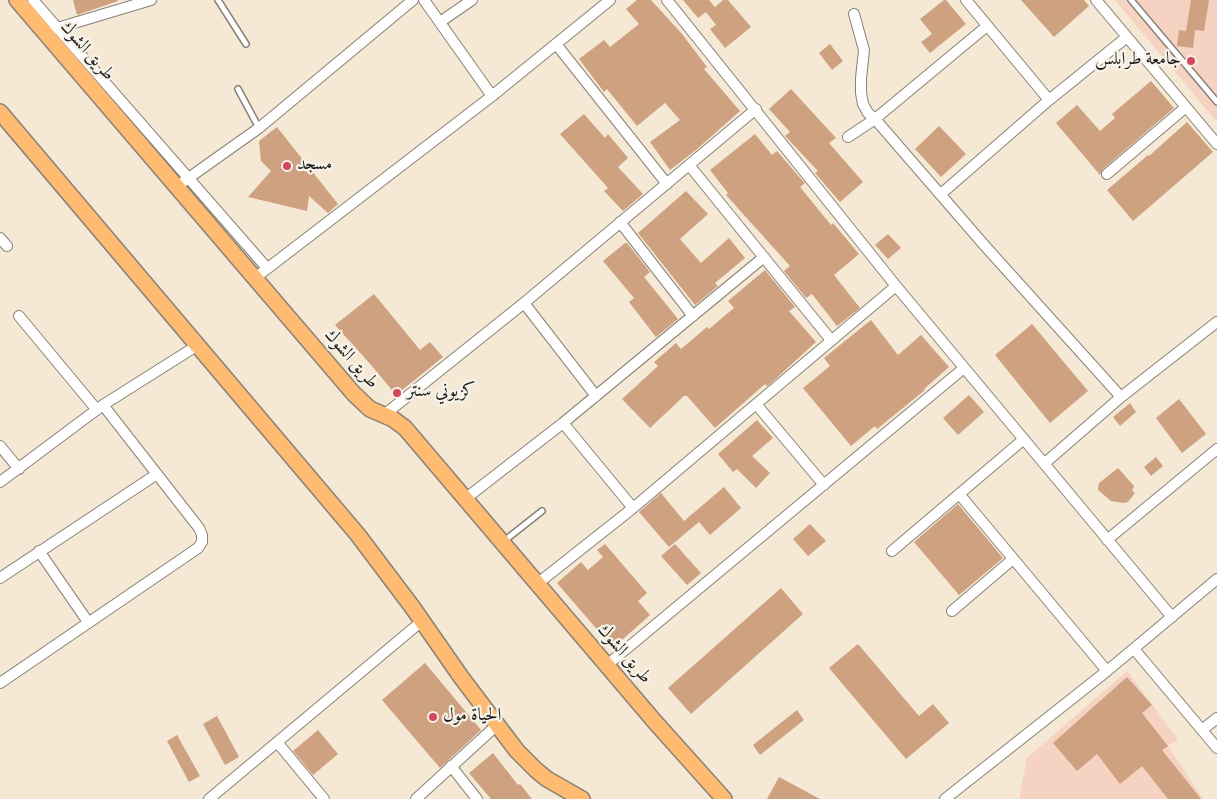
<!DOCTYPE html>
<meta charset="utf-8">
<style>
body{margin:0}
canvas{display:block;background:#f5e8d5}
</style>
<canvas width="1217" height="799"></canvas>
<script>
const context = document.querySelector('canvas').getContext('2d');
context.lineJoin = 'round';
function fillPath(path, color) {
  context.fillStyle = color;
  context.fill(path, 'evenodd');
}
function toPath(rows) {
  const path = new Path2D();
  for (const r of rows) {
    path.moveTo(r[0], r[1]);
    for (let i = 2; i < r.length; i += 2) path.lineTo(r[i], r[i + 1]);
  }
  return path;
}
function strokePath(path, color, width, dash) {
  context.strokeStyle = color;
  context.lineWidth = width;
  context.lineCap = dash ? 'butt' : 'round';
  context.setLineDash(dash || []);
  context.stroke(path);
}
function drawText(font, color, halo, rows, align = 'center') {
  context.font = font + ' "Sorts Mill Goudy",Amiri,serif';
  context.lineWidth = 4.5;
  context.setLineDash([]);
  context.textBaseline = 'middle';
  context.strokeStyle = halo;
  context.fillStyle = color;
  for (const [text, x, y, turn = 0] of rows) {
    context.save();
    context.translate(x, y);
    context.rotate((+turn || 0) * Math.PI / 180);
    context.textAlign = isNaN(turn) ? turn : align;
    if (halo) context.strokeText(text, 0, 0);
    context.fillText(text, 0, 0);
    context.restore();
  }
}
const built = toPath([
 [1115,0,1217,0,1217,122],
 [1127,671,1178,739,1168,746,1203,799,1019,799,1027,758]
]);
const building = toPath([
 [73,0,118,0,118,1,77,15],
 [637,0,651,0,682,34,707,67,704,69,740,111,696,150,670,170,650,142,680,120,665,103,637,126,607,89,604,92,579,59,604,40,610,47,639,24,626,9],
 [683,0,709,0,715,7,723,0,728,0,751,27,725,48,710,29,716,25,706,12,698,18],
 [944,0,946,0,966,24,930,53,921,42,932,34,920,19],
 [1021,0,1084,0,1089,6,1054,37],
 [1191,0,1209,0,1204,31,1195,30,1193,48,1177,46,1179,30,1186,31],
 [830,44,843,61,832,70,819,53],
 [1151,81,1174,108,1103,169,1100,175,1056,123,1077,105,1100,131,1115,118,1112,114],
 [791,89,836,138,829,143,863,182,840,202,815,173,818,171,785,136,790,132,769,109],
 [584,114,605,138,608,134,628,158,618,167,643,194,623,211,604,191,608,188,560,134],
 [1187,122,1213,152,1133,221,1107,190,1148,155,1149,156],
 [939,126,966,154,941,177,915,149],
 [277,127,338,204,328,213,309,196,307,211,248,197,271,171,261,161,259,141],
 [755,134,772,155,777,151,801,179,805,183,800,187,831,225,833,223,859,254,834,275,860,308,837,326,812,294,806,298,784,271,790,266,726,195,728,193,710,170],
 [686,191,708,214,680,239,701,263,729,238,745,258,715,283,718,286,695,305,638,233],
 [888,234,901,248,888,259,875,245],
 [625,243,627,243,650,272,644,277,678,319,656,337,629,302,634,298,603,261],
 [765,270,795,307,789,311,816,342,770,384,767,386,765,384,715,428,687,396,684,396,650,428,622,399,658,366,654,362,676,343,681,349,707,327,709,329,734,308,728,301],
 [374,294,420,350,430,342,443,357,396,395,372,366,335,325],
 [871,320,898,355,921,335,949,367,924,389,925,390,877,429,875,426,851,446,803,388,830,366,824,358],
 [1032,324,1088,391,1050,423,995,355],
 [969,395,984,412,958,435,943,418],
 [1179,399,1206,434,1182,453,1156,418],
 [1130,403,1136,412,1120,426,1113,417],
 [757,420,773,438,752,456,770,473,756,488,737,469,733,472,718,454],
 [1156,457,1163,466,1151,476,1144,467],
 [1118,468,1134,486,1132,490,1135,493,1128,502,1124,503,1111,501,1098,490,1098,488,1099,483],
 [724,487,741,508,710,535,699,522,669,547,639,512,661,493,684,521],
 [958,504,1003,558,959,595,914,542],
 [810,524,826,541,808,556,793,539],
 [605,544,647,593,638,601,650,615,613,648,557,583,581,562,588,570,603,557,597,550],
 [675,544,701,573,687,585,661,556],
 [781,588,803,614,691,714,668,688],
 [858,644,919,716,933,704,949,723,906,759,829,668],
 [425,663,481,730,440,768,382,700],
 [1127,677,1152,705,1142,713,1168,746,1162,750,1201,799,1168,799,1142,766,1120,784,1097,754,1077,771,1053,743],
 [797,710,804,720,760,755,753,745],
 [217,716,239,757,225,765,203,724],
 [318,730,338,754,313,775,293,751],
 [177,735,200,776,189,782,167,741],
 [493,753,518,785,520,784,532,799,491,799,469,773],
 [779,777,820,799,767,799]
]);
const service = toPath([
 [218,0,246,44],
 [1131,0,1217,102],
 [238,89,259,128],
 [504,541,542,511]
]);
const minor = toPath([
 [33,0,267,268],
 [424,0,492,96],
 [667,0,896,286,1172,617],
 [966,0,1049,100],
 [1096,0,1217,144],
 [854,14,864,50,861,78,861,93,863,104,868,113,875,119,985,246,1121,397,1045,463],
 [440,22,472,0],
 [54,29,151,0],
 [556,44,667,184],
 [848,137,875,119,987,26],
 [689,165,831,340],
 [1107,174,1186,107],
 [183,182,259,128,413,0],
 [941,194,1049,100,1127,37],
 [620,222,693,316],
 [0,238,7,246],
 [255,278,492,96,610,0],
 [524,303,596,396],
 [19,316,97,410],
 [1121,397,1217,322],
 [756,404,824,485],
 [384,415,524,303,756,109],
 [563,423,633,508],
 [0,446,19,469],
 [0,482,103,405,198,345],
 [960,495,1107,671],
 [465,499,563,423,764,257],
 [1107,540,1217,449],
 [39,551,88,622],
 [892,551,1024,439],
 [0,578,157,474],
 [537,584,633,508,896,286],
 [952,611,1013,559],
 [1134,649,1217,748],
 [607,665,964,368],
 [0,683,198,548,202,542,202,535,199,528,103,405],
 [1202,730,1217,718],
 [277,742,324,799],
 [451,766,477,799],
 [209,799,422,621],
 [416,799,497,725],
 [945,799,1107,671,1217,579]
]);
const primary = toPath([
 [17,0,354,394,370,409,393,419,405,428,655,722,724,799],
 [0,112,358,535,413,608,461,677,517,751,536,770,547,779,582,799]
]);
const markers = [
 [1191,61,5,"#d1495b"],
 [287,166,5,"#d1495b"],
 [397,393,5,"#d1495b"],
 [433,717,5,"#d1495b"]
];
const streetNames = [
 ["طريق الشوك",86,52,49],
 ["طريق الشوك",350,360,49],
 ["طريق الشوك",623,655,49]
];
const poiNames = [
 ["جامعة طرابلس",1181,61,"right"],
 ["مسجد",297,166],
 ["كزيوني سنتر",407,393],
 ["الحياة مول",443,717]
];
fillPath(built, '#f5d2c2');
fillPath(building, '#cea180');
strokePath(service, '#888278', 8);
strokePath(minor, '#888278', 12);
strokePath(primary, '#888278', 18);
strokePath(service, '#fff', 5);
strokePath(minor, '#fff', 10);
strokePath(primary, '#febb71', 15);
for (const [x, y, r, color] of markers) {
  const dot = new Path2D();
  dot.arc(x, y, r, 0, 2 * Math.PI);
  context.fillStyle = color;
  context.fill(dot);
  strokePath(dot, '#f7f3e8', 2);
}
drawText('18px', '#1c1c1c', '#f7f3e8', streetNames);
drawText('18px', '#1c1c1c', '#f7f3e8', poiNames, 'left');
</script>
